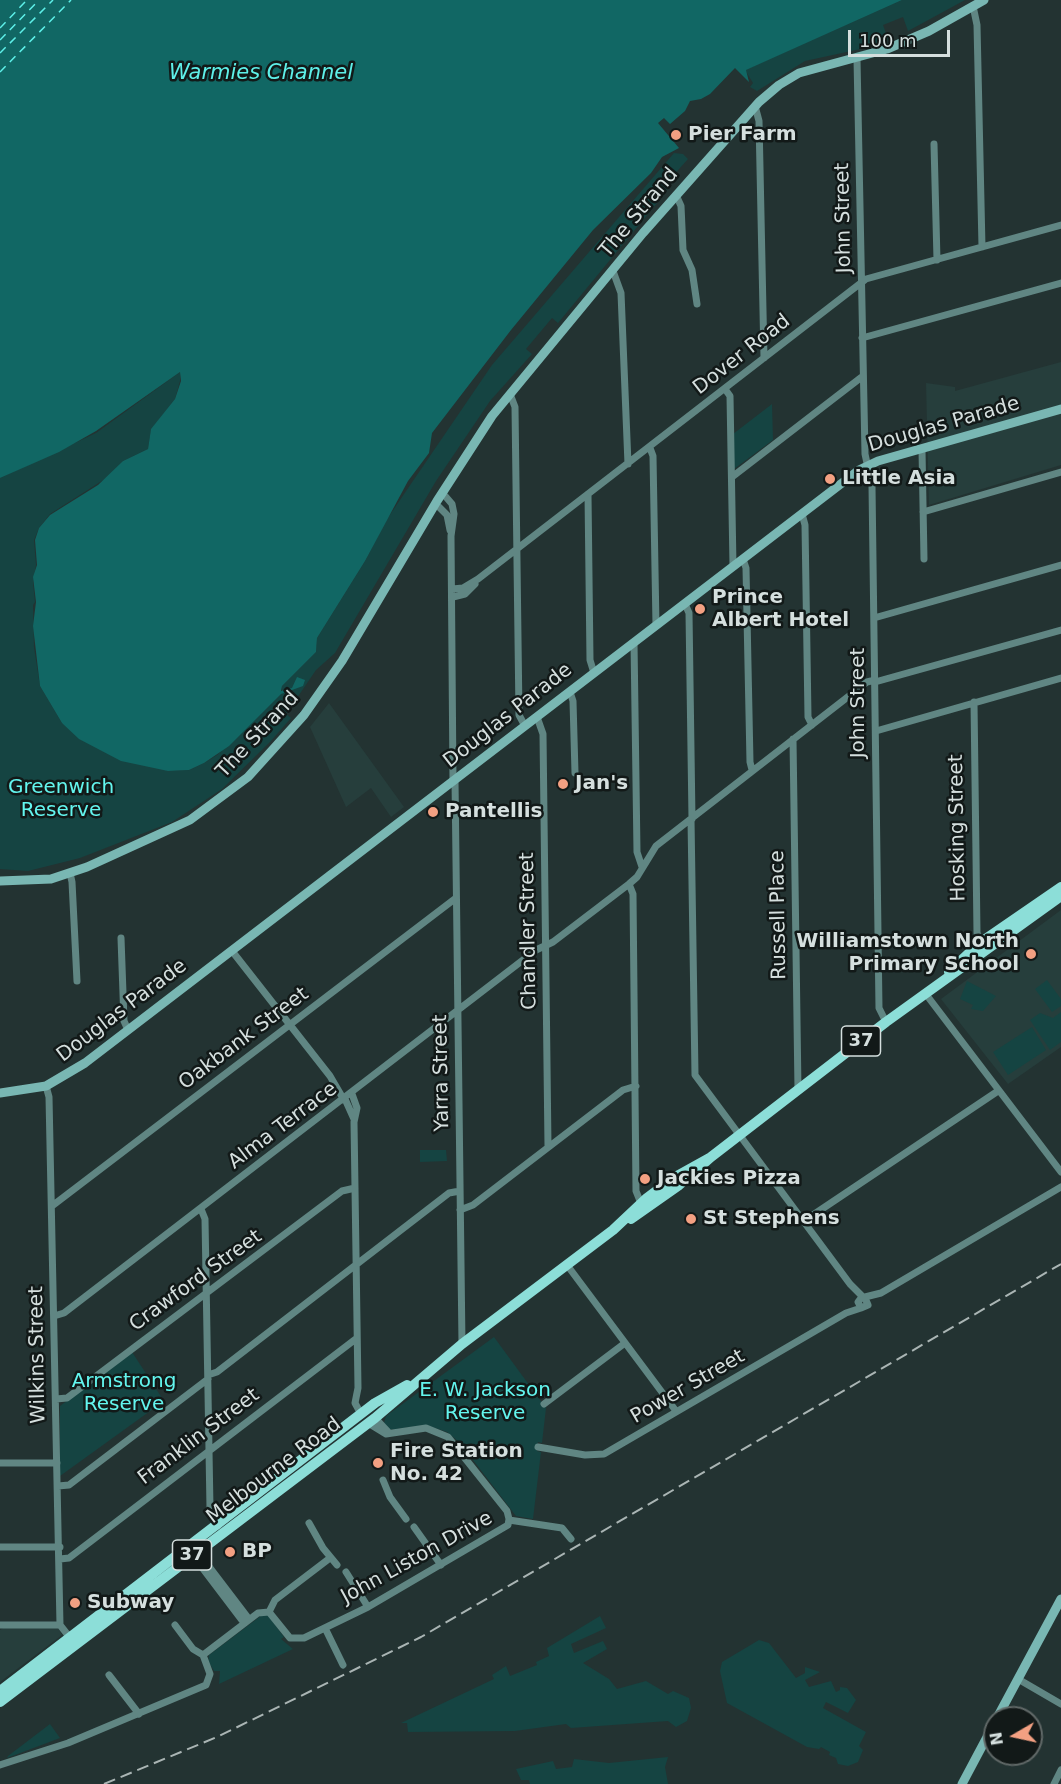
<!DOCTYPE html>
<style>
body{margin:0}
#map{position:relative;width:1061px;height:1784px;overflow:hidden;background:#233332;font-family:"DejaVu Sans",sans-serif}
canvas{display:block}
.north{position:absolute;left:983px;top:1706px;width:60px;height:60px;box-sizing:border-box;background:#121918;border:2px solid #606867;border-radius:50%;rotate:261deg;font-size:16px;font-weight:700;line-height:24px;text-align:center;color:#d5dfde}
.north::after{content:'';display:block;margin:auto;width:21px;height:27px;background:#f3a082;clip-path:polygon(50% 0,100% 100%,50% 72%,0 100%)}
.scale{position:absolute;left:848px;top:30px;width:102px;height:27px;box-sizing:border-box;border:3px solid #d5dfde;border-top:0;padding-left:8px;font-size:18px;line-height:21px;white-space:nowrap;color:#d5dfde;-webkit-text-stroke:4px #121918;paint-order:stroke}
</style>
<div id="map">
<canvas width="1061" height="1784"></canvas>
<div class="north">N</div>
<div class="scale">100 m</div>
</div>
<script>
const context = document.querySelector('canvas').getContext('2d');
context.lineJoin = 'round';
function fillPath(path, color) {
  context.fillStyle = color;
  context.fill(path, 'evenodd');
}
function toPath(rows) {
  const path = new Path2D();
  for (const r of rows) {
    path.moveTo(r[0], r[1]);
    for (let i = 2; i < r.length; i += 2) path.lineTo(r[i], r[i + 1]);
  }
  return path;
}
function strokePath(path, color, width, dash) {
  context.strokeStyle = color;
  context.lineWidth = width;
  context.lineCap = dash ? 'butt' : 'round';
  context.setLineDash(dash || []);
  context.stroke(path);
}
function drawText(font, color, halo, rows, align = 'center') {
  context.font = font + ' "DejaVu Sans",sans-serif';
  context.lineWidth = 5;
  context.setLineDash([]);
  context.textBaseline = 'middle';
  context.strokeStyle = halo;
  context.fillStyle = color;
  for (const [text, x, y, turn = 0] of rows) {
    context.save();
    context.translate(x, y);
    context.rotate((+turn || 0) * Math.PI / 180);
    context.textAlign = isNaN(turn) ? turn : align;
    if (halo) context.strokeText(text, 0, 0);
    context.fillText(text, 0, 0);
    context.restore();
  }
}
const built = toPath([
 [1061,362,1061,465,929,505,926,383,955,387,955,391],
 [329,703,404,807,391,817,371,788,346,807,310,727],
 [1061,910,1061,1047,1008,1084,941,999],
 [3,1628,58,1628,62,1635,0,1682,0,1630]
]);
const green = toPath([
 [902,0,965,0,908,31,903,17,883,25,888,39,865,48,805,61,757,91,750,87,753,83,745,70],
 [674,153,683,154,688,159,671,178,666,192,558,323,552,318,526,349,532,354,490,401,436,481,335,653,316,670,286,714,291,718,270,742,222,789,172,822,80,858,28,871,0,869,0,478,96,433,180,372,180,381,175,399,151,430,148,449,123,461,108,477,50,514,39,528,34,540,36,565,33,582,35,602,33,605,34,647,40,686,62,723,168,771,189,770,204,763,217,755,282,692,282,686,316,652,317,638,365,561,385,522,492,365],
 [772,404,773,440,734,469,733,434],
 [1047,980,1061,999,1061,1006,1052,1012,1035,989],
 [967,981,996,996,983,1011,971,1009,973,1005,960,999],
 [1061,1012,1061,1042,1050,1050,1030,1020,1040,1013,1053,1018],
 [1032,1027,1046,1050,1008,1075,993,1052],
 [420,1150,446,1150,447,1161,420,1162],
 [494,1337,546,1408,542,1443,538,1442,537,1451,541,1452,533,1519,516,1516,460,1443,447,1432,426,1425,389,1430,384,1423,386,1416],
 [132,1352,164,1401,60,1476,60,1406],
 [262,1615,268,1615,284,1637,281,1639,293,1649,219,1684,220,1671,214,1671,208,1661,209,1655],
 [600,1616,606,1628,571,1644,574,1653,603,1641,607,1649,583,1663,609,1679,617,1689,646,1681,668,1694,673,1691,689,1698,691,1708,687,1721,676,1727,668,1721,571,1728,566,1724,515,1731,408,1732,407,1723,401,1723,494,1679,492,1675,506,1666,510,1676,537,1665,536,1662,549,1656,547,1648],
 [759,1640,769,1643,796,1678,805,1673,805,1667,820,1672,805,1680,809,1687,831,1681,836,1692,840,1690,840,1687,847,1688,856,1700,848,1713,826,1702,823,1708,866,1732,859,1746,863,1750,858,1762,848,1766,838,1764,836,1758,829,1755,830,1752,821,1747,819,1749,807,1747,727,1703,720,1671,722,1662],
 [50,1724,60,1738,7,1758,8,1756],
 [668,1757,665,1767,668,1784,530,1784,529,1780,521,1780,516,1769,553,1761,556,1769,572,1767,574,1759,609,1763]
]);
const water = toPath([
 [0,0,902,0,746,70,749,82,735,68,710,94,701,99,690,101,685,111,670,124,664,118,658,123,679,148,662,157,651,173,593,230,511,330,432,433,429,453,408,481,365,561,317,638,316,652,282,686,281,691,292,688,297,677,305,680,303,686,281,694,229,746,204,763,189,770,168,771,121,761,79,739,62,723,40,686,33,626,36,602,33,577,37,565,35,540,39,528,50,515,98,485,123,461,148,449,151,429,175,399,181,381,180,372,96,431,59,452,0,478]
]);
const ferry = toPath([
 [0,28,27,0],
 [0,40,39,0],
 [0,53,53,0],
 [0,72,71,0]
]);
const street = toPath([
 [973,6,977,25,982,247],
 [857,59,865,454,872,486,879,1008,886,1022],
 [755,106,759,121,764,358],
 [934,144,937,260],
 [676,195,681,206,683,250,692,270,697,304],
 [613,271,621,293,628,464],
 [862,338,1061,283],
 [725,389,730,396,733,566],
 [510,394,515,407,519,715,525,726],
 [650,448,653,456,656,626],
 [922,450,924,559],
 [732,477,863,376],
 [588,494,590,660,594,673],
 [446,497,452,504,454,514,451,536,453,781],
 [439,507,447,515,450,530],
 [923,512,1061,472],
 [802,514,805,525,808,717,812,725],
 [743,559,746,568,750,762,752,770],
 [452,589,463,588,478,579,866,279,1061,225],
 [453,597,465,594,475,584],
 [685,604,689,613,692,819],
 [874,618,1061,565],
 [634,642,637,852,642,867],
 [875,682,1061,630],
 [570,692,573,701,575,773],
 [974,702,977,933,981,942],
 [537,717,543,734,548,1146],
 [876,731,1061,678],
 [793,739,798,1090],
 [455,780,462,1344],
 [691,819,695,1075,850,1284,864,1298],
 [70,873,72,882,77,981],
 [629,884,633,894,636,1191,642,1206],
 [121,938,124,1021,128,1030],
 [232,951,330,1076,344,1100],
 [925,993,1061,1172],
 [46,1086,49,1097,60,1625],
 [352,1094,357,1108,354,1122,358,1388,355,1403,361,1414],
 [345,1099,354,1119],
 [52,1206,456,898],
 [201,1209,205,1219,210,1508,218,1526],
 [460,1210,473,1205,623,1090,636,1086],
 [804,1221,998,1091],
 [567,1265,676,1411],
 [865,1298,868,1305,861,1308,858,1302,861,1298,881,1293,1061,1187],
 [54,1316,64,1313,536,950,553,942,629,884,637,877,656,846,867,682,875,680],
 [208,1375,217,1372,449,1193,460,1191],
 [56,1399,67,1398,342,1191,355,1188],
 [544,1404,625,1343],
 [375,1418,389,1433],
 [538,1447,585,1455,604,1454,846,1313,861,1308],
 [0,1463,57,1463],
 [383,1480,390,1497,406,1519],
 [58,1486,69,1485,208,1379],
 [509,1520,562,1528,571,1539],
 [309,1523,323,1548,337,1565],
 [414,1527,441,1565],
 [0,1547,60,1547],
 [195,1553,201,1556,249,1619],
 [195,1553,197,1561,244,1623],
 [60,1559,69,1558,357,1338],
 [346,1572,368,1607],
 [269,1612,290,1638,304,1638,368,1607,508,1525,509,1519,507,1511,448,1437,426,1428,386,1434,368,1423],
 [0,1625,60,1625,71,1639],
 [325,1628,343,1665],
 [203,1655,258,1613,269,1612,275,1600,330,1558],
 [109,1675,139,1714],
 [1018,1679,1061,1704],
 [0,1765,68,1743,206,1685,210,1674,203,1655,193,1649,175,1625],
 [1054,1784,1061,1770]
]);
const secondary = toPath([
 [0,881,51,879,87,867,190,820,248,777,304,715,342,661,437,501,492,416,643,233,759,102,779,85,799,73,887,49,929,31,984,0],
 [0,1093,46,1086,85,1063,859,470,878,461,1061,409],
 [997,1718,1061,1599],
 [962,1784,995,1722]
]);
const primary = toPath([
 [949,972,981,942,1061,887],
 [631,1219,678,1186,711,1157,886,1022,1061,896],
 [0,1691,375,1403,407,1385],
 [0,1702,375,1418,462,1344,613,1230,647,1198,675,1177,711,1157]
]);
const rail = toPath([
 [104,1784,217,1737,421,1637,1061,1264]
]);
const markers = [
 [676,135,6,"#f3a082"],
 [830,479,6,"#f3a082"],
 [700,609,6,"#f3a082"],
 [563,784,6,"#f3a082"],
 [433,812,6,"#f3a082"],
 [1031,954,6,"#f3a082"],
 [645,1179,6,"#f3a082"],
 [691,1219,6,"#f3a082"],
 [378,1463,6,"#f3a082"],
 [230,1552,6,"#f3a082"],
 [75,1603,6,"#f3a082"]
];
const shields = [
 [861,1041,39],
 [192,1555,39]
];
const shieldNames = [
 ["37",861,1041],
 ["37",192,1555]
];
const poiNames = [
 ["Pier Farm",688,135],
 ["Little Asia",842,479],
 ["Prince",712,598],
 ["Albert Hotel",712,621],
 ["Jan's",575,784],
 ["Pantellis",445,812],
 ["Williamstown North",1019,942,"right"],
 ["Primary School",1019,965,"right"],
 ["Jackies Pizza",657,1179],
 ["St Stephens",703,1219],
 ["Fire Station",390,1452],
 ["No. 42",390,1475],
 ["BP",242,1552],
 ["Subway",87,1603]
];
const streetNames = [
 ["The Strand",639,213,-50],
 ["John Street",844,218,-91],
 ["Dover Road",742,355,-38],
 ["Douglas Parade",944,425,-16],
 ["John Street",859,703,-90],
 ["Douglas Parade",508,716,-38],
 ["The Strand",258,735,-47],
 ["Hosking Street",958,828,-91],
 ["Russell Place",779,915,-91],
 ["Chandler Street",529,931,-91],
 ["Douglas Parade",122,1011,-37],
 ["Oakbank Street",244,1039,-37],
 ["Yarra Street",442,1073,-91],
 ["Alma Terrace",283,1126,-37],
 ["Crawford Street",196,1281,-36],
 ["Wilkins Street",38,1355,-91],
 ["Power Street",688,1387,-30],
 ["Franklin Street",199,1437,-37],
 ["Melbourne Road",274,1471,-37],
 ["John Liston Drive",417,1558,-29]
];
const parkNames = [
 ["Greenwich",61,788],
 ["Reserve",61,811],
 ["Armstrong",124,1382],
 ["Reserve",124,1405],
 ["E. W. Jackson",485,1391],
 ["Reserve",485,1414]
];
const waterNames = [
 ["Warmies Channel",261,74]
];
fillPath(built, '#263e3c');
fillPath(green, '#154442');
fillPath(water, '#116764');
strokePath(ferry, '#5ef0e9', 1.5, [8, 6]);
strokePath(street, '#608683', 7);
strokePath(secondary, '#79b7b3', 9);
strokePath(primary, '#8cded8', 10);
strokePath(rail, '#aab5b4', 2, [12, 6]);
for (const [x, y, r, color] of markers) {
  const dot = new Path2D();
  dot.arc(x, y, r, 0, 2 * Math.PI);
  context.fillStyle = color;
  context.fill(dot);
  strokePath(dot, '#121918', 2);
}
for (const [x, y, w] of shields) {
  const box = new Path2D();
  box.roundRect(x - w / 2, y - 15, w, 30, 4.5);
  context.fillStyle = '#121918';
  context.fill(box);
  strokePath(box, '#d5dfde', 1.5);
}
drawText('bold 18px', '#d5dfde', null, shieldNames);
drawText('bold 20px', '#d5dfde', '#121918', poiNames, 'left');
drawText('20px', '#d5dfde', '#121918', streetNames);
drawText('20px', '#63f5ee', '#121918', parkNames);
drawText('italic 21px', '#5ef0e9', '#121918', waterNames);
</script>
